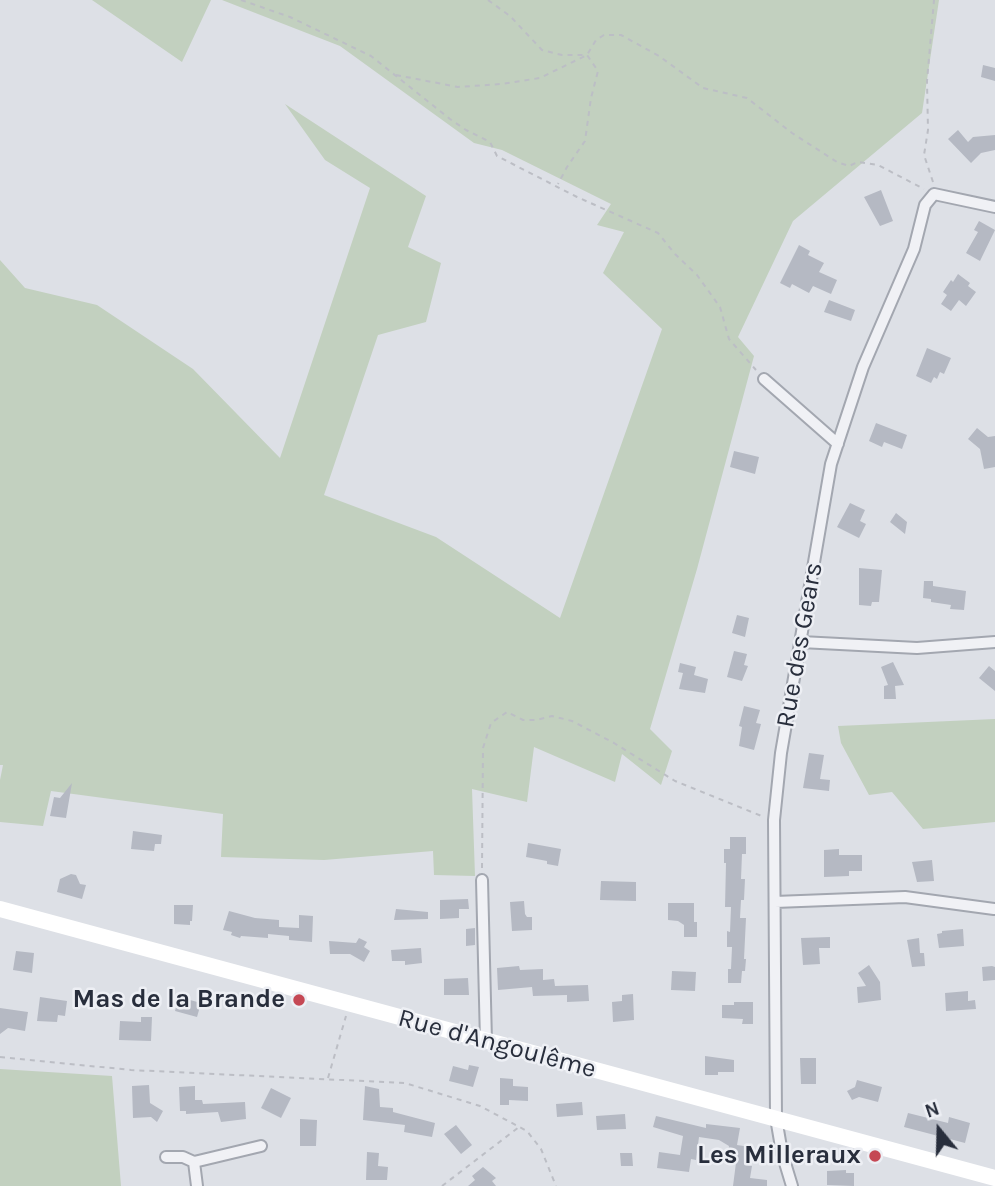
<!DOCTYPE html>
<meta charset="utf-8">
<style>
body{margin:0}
#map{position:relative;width:995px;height:1186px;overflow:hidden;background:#dde0e6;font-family:Karla,sans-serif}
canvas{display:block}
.north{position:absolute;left:904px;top:1095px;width:70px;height:70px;-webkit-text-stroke:5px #edeff4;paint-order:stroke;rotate:341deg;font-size:19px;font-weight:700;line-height:28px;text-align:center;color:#282e3c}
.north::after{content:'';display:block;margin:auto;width:24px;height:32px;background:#282e3c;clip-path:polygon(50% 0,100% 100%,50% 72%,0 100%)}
</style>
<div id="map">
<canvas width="995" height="1186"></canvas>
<div class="north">N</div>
</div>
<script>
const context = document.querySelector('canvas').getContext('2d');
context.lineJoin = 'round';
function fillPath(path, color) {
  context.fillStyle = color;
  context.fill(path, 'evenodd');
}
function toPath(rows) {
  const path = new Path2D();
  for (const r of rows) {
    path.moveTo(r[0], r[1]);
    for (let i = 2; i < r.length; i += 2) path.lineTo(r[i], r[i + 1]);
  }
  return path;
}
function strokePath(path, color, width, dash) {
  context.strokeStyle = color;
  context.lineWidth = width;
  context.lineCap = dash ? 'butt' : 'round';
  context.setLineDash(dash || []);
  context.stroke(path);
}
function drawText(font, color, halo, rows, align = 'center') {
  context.font = font + ' Karla,sans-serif';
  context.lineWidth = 5;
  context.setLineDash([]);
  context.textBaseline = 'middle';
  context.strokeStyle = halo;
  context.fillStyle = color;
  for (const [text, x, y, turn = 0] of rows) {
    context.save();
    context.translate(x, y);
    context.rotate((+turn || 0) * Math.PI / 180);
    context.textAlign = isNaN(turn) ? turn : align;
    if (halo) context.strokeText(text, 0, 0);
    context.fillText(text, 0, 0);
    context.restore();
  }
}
const green = toPath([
 [92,0,211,0,182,62],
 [222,0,939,0,922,113,793,221,738,337,754,356,697,569,650,729,672,751,661,785,622,754,615,782,534,747,527,802,472,789,475,876,434,875,433,851,324,860,221,857,223,814,51,791,43,826,0,822,0,780,3,765,0,765,0,260,25,288,97,305,193,369,280,458,370,188,325,160,285,104,426,196,408,247,441,263,426,322,378,335,324,495,436,537,560,618,662,329,603,273,624,232,597,225,611,204,502,150,474,143,340,46],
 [995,719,995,822,923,829,892,792,869,795,841,743,838,726],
 [0,1069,112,1076,121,1186,0,1186]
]);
const building = toPath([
 [983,65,995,68,995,81,981,77],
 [958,130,968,142,973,137,995,135,995,150,981,153,971,163,948,139],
 [881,190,893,221,880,226,864,197],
 [979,221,995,230,980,261,966,253,978,232,974,230],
 [799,245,810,251,808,255,824,263,819,272,837,280,831,294,813,286,809,293,792,284,790,288,780,283],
 [958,274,970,283,968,286,976,292,966,306,959,300,951,311,941,304,947,295,943,292,951,280,953,282],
 [829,300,855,310,851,321,824,312],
 [927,348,951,358,944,374,940,372,937,379,934,377,931,383,916,376],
 [876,423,907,435,902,449,884,442,882,447,869,441],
 [977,428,988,437,995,436,995,467,984,469,980,449,968,439],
 [734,451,759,457,755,474,730,467],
 [850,503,865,510,860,521,866,524,859,538,837,527],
 [896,513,907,522,905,534,890,522],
 [859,568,882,570,879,602,872,602,871,606,859,605],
 [924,581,933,581,933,586,966,591,964,610,950,609,951,605,931,602,931,599,923,598],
 [737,615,749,618,745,637,732,633],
 [734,651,747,654,744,665,748,666,742,681,727,677],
 [893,662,904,685,895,686,896,699,884,699,884,686,888,685,881,667],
 [680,663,696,667,694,675,708,679,705,693,679,689,683,673,678,672],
 [989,666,995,671,995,691,979,678],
 [744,706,760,710,756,723,761,724,754,750,739,746,742,727,739,726],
 [809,753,824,755,820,779,830,780,829,791,803,788],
 [72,783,66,818,50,816,54,797,60,798],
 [133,831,162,835,161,844,155,844,154,851,131,849],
 [730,837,746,837,746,854,742,854,741,879,745,879,744,900,741,900,740,918,746,918,744,959,746,959,745,971,742,971,741,983,728,983,728,969,731,969,732,947,727,947,727,931,730,932,731,907,725,907,726,863,724,863,724,849,730,849],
 [528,843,561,849,558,866,547,864,547,861,526,857],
 [839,849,839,855,862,855,862,871,849,871,849,876,824,877,824,850],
 [932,860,934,881,917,882,912,862],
 [71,874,76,875,80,884,86,885,82,899,57,892,60,879],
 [601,881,636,882,636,901,600,900],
 [468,899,469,909,459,909,459,918,440,919,440,900],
 [524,901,525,914,527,917,532,917,532,930,512,931,510,902],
 [668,903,694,903,694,922,697,922,697,937,684,937,684,925,678,921,668,920],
 [174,905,193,905,192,921,190,921,190,925,174,924],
 [396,909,428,912,428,919,394,920],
 [229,911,255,918,279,920,279,927,299,928,299,915,313,916,312,942,289,940,289,936,268,934,268,938,241,936,240,938,231,935,232,932,223,930],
 [475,928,475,945,466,946,466,929],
 [963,929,964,946,939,948,937,934,942,933,942,931],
 [830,937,830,948,819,948,820,964,803,965,801,938],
 [359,938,367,942,364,947,370,951,364,962,350,954,330,954,329,941,356,943],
 [919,938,920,953,924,953,925,966,912,967,907,940],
 [421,948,422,963,405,965,405,961,392,961,391,950],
 [16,951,34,953,32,973,13,970],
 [869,965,880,982,881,1000,858,1003,857,987,866,986,858,973],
 [519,966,520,970,543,969,543,980,554,979,555,986,588,985,589,1001,567,1002,567,995,533,996,532,987,498,990,497,968],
 [992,966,995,967,995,980,983,981,982,967],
 [672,971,696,972,695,991,671,990],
 [468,978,469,995,444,995,444,979],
 [968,991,968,1001,975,1000,976,1009,946,1011,945,993],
 [633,994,634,1020,613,1022,612,1002,622,1001,622,995],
 [40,997,67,1001,65,1016,58,1015,57,1022,37,1021],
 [179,997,201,1003,197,1017,175,1011],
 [734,1002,753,1002,753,1024,742,1024,743,1019,722,1018,722,1005,734,1005],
 [0,1008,28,1012,25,1031,8,1028,0,1034],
 [141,1017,152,1017,151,1041,119,1040,120,1021,141,1022],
 [705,1056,734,1060,734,1072,718,1072,718,1075,705,1075],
 [800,1058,816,1058,816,1084,801,1084],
 [469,1065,479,1067,473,1087,449,1081,453,1066,468,1070],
 [500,1078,513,1079,513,1086,528,1087,528,1101,509,1100,509,1105,500,1105],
 [857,1080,882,1087,878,1102,859,1097,852,1100,847,1091,855,1087],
 [149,1085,150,1103,163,1111,157,1122,151,1117,133,1118,132,1086],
 [195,1086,195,1100,202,1100,203,1104,245,1102,246,1119,221,1122,218,1112,186,1114,186,1111,180,1111,179,1087],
 [365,1086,379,1089,380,1107,393,1108,393,1112,435,1123,432,1137,404,1132,405,1125,363,1120],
 [271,1088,291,1098,281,1118,261,1108],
 [582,1102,583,1115,557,1117,556,1104],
 [908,1113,948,1123,949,1117,970,1123,965,1143,904,1127],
 [625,1114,626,1129,597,1130,596,1116],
 [656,1116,706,1128,706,1124,740,1128,737,1145,750,1147,746,1165,752,1166,750,1178,767,1180,767,1186,733,1186,737,1155,728,1153,729,1146,719,1140,699,1137,696,1160,691,1159,689,1172,657,1168,659,1152,680,1155,683,1136,653,1127],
 [300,1119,317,1120,316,1146,300,1146],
 [456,1125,472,1145,461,1154,444,1134],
 [367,1152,379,1153,378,1166,388,1167,387,1180,366,1180],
 [620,1153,632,1153,633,1166,621,1166],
 [483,1167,496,1178,492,1181,496,1186,468,1186,475,1180,472,1176],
 [846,1170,846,1173,854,1173,854,1186,827,1185,827,1171]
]);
const path = toPath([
 [241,0,290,17,371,56,450,119,466,130,490,142,497,156,577,197,658,233,675,254,697,275,720,307,729,339,756,370],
 [488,0,510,16,542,50,562,55,587,55,598,71,591,98,585,141,567,167,558,184],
 [396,75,458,87,501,84,540,78,587,55,596,40,604,35,621,35,659,56,703,88,747,98,792,133,837,162,849,166,858,162,878,165,924,189],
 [933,182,924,155,928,130,927,81,934,0],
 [482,868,483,748,491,723,507,712,523,720,536,720,552,716,572,721,614,743,675,781,764,817],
 [0,1057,131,1070,405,1083,480,1106,527,1131,541,1149,556,1186],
 [328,1078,346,1016],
 [442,1186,519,1127]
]);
const street = toPath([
 [764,379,838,444],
 [801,642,917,648,995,642],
 [482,880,486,1041],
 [775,902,905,897,994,909],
 [166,1157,183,1157,194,1162,197,1186],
 [194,1162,261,1146],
 [792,1186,782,1153,776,1118,774,820,781,753,831,464,863,367,914,249,925,205,934,194,995,207]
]);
const secondary = toPath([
 [0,909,995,1178]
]);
const markers = [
 [299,1000,7,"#c54854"],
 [875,1156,7,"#c54854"]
];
const streetNames = [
 ["Rue des Gears",800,645,-80],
 ["Rue d'Angoulême",497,1044,15]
];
const poiNames = [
 ["Mas de la Brande",285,1000],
 ["Les Milleraux",861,1156]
];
fillPath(green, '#c2d0bf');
fillPath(building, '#b5b9c3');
strokePath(street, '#a3a7b0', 14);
strokePath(path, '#bcbec5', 2, [5, 5]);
strokePath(street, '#f0f1f5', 10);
strokePath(secondary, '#fff', 16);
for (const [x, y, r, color] of markers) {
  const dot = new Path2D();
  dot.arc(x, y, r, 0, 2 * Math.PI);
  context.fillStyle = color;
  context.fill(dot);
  strokePath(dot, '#edeff4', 2.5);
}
drawText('26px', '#282e3c', '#edeff4', streetNames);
drawText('bold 26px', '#282e3c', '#edeff4', poiNames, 'right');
</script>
